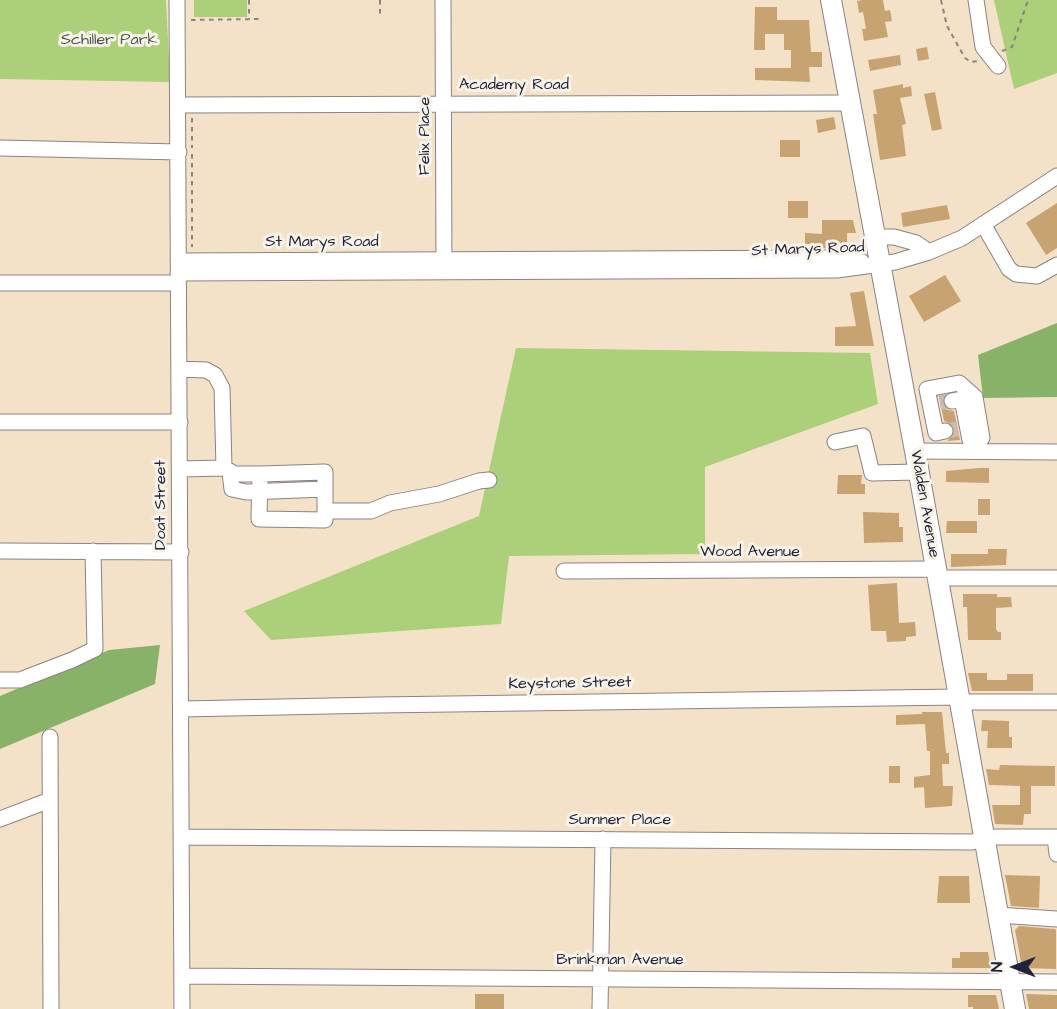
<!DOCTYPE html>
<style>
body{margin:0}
#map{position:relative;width:1057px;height:1009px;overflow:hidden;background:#f4e2c8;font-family:"Architects Daughter",sans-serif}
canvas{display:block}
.north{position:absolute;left:985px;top:937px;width:60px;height:60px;-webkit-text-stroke:4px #f7f3e8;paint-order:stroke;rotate:270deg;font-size:16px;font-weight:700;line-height:24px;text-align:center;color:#22223b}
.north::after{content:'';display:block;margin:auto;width:21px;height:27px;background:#22223b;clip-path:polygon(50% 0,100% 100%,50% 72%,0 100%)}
</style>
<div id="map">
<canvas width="1057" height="1009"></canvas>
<div class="north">N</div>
</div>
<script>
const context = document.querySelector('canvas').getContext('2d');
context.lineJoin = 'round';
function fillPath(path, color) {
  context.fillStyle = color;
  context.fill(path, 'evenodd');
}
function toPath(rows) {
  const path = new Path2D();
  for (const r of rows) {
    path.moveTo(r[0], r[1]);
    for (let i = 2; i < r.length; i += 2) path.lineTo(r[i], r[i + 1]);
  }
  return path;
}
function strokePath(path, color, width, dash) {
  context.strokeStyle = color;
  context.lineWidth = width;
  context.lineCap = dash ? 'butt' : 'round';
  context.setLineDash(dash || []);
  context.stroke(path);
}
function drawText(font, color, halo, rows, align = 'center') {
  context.font = font + ' "Architects Daughter",sans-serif';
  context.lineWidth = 6;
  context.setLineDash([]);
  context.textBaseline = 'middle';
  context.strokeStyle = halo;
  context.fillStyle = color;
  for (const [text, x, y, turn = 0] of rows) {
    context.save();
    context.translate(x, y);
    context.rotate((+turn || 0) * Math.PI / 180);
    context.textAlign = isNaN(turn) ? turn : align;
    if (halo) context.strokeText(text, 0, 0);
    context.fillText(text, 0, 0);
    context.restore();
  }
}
const green = toPath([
 [0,0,166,0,170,82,0,79],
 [194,0,247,0,247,17,194,17],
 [994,0,1057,0,1057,73,1014,89],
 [516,348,870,353,878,404,705,467,705,554,509,556,501,624,271,640,244,611,479,516]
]);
const forest = toPath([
 [1057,323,1057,397,983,398,978,355],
 [160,645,155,684,0,749,0,696,109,650]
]);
const building = toPath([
 [863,0,883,0,885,11,890,10,892,21,885,22,888,37,864,41,862,29,866,29,863,12,859,13,857,1],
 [755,7,777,7,777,20,809,20,811,52,822,52,822,67,809,67,810,82,755,80,755,68,791,68,791,50,784,50,784,34,765,34,765,50,754,50],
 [927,47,929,59,918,61,916,49],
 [900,55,901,65,870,71,868,60],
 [903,84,903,88,911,86,912,96,900,98,906,124,902,125,906,156,880,160,873,114,877,114,873,90],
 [935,92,942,129,932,131,924,94],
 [834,117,836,129,818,133,816,120],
 [780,140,800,140,800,157,780,157],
 [788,201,808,201,808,218,788,218],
 [1057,203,1057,248,1046,255,1026,223],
 [947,205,950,219,903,227,901,213],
 [822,220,853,220,856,233,847,233,847,249,819,248,819,244,805,244,805,233,822,234],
 [945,275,961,301,924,322,909,296],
 [864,291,874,346,835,346,835,327,856,326,850,293],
 [944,396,942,402,944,407,948,410,954,411,960,440,947,441,954,434,955,429,952,424,944,421,939,397],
 [979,468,989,468,989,483,946,482,946,471],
 [838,475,862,475,861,484,865,484,865,494,837,494],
 [978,499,990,499,990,515,978,515],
 [863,512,899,513,899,527,903,527,903,542,864,543],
 [947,521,977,521,977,533,946,533],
 [988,549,1007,549,1006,565,951,567,951,554,988,554],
 [897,583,899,623,915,622,916,636,906,637,906,641,887,642,886,631,871,631,868,585],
 [963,594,997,594,997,597,1011,597,1012,607,996,608,996,629,998,632,1001,632,1001,640,968,640,967,607,963,607],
 [968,673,987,673,987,680,1007,680,1007,674,1033,674,1033,691,972,691],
 [922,712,942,712,946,753,949,753,949,764,942,764,943,786,953,786,952,806,925,808,924,787,914,788,914,777,930,775,930,751,927,751,925,724,896,725,896,715,922,714],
 [982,720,1009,721,1009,737,1012,737,1012,748,987,748,988,731,981,731],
 [1000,765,1055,766,1055,786,1031,786,1031,814,1024,814,1023,825,995,824,992,805,1020,805,1020,786,989,785,986,769,999,770],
 [889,766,900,766,900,783,889,783],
 [1005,875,1040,876,1039,908,1011,906],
 [939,876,969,876,970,903,937,903],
 [1019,926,1055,929,1056,930,1056,969,1022,968,1015,930],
 [960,952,988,952,991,968,952,968,952,958,960,958],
 [475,994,504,994,504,1009,475,1009],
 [1026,994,1057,995,1057,1009,1029,1009],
 [968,995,996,995,999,1009,973,1009,973,1007,968,1007]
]);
const minorTunnel = toPath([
 [940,403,952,401],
 [945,431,958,429]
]);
const path = toPath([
 [249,0,249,19],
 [380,0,380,14],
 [941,0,947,26,965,58,971,62,978,61],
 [191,20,259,19],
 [1002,51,1012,47,1028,0],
 [192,118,192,148],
 [192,154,192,247]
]);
const minor = toPath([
 [177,0,182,1009],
 [443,0,444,270],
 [976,0,983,47,998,66],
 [179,105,850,103],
 [0,148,179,152],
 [983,224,1009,269,1016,274,1037,276,1057,265],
 [875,237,894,237,916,243,929,252],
 [178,261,838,258,862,262],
 [178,273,837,270,895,262,929,252,962,238,1057,176],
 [0,283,178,283],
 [179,369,206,370,215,375,222,388,224,468,180,469],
 [952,401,975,397,982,438,970,440,962,399],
 [0,422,180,422],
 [945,431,936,433,927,389,959,383,975,397],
 [835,442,863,436,872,473,918,472],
 [915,451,1057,452],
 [224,468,235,474,260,474,259,519,325,520,325,472,260,474],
 [230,473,232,489,246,492,325,489],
 [325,511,371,511,390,503,439,494,479,481,489,480],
 [0,551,181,552],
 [564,571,936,569],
 [938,578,1057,578],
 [0,680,20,680,72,660,95,649,93,551],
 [960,702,1057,702],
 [182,709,378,705,959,697],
 [50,737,51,1009],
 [0,819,50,800],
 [182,837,972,842,995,837,1057,837],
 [1055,837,1057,854],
 [998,915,1057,919],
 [182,976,1057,982],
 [600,1009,603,839]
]);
const major = toPath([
 [831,0,915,451,1015,1009]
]);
const parkNames = [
 ["Schiller Park",109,41]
];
const streetNames = [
 ["Academy Road",514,86],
 ["Felix Place",426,136,-90],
 ["St Marys Road",322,243],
 ["St Marys Road",808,250,-2],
 ["Walden Avenue",924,504,80],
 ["Doat Street",162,505,-90],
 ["Wood Avenue",750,553],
 ["Keystone Street",570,684,-1],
 ["Sumner Place",620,821],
 ["Brinkman Avenue",620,961]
];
fillPath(green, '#accf79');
fillPath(forest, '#89b269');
fillPath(building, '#c8a372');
strokePath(minorTunnel, '#cabcac', 15, [15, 8]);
strokePath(minor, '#8b8282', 17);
strokePath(major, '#8b8282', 22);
strokePath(path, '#8b8282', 2, [4.5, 4.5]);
strokePath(minor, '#fff', 15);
strokePath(major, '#fff', 20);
drawText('16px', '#4b564e', '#f7f3e8', parkNames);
drawText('16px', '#22223b', '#f7f3e8', streetNames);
</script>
